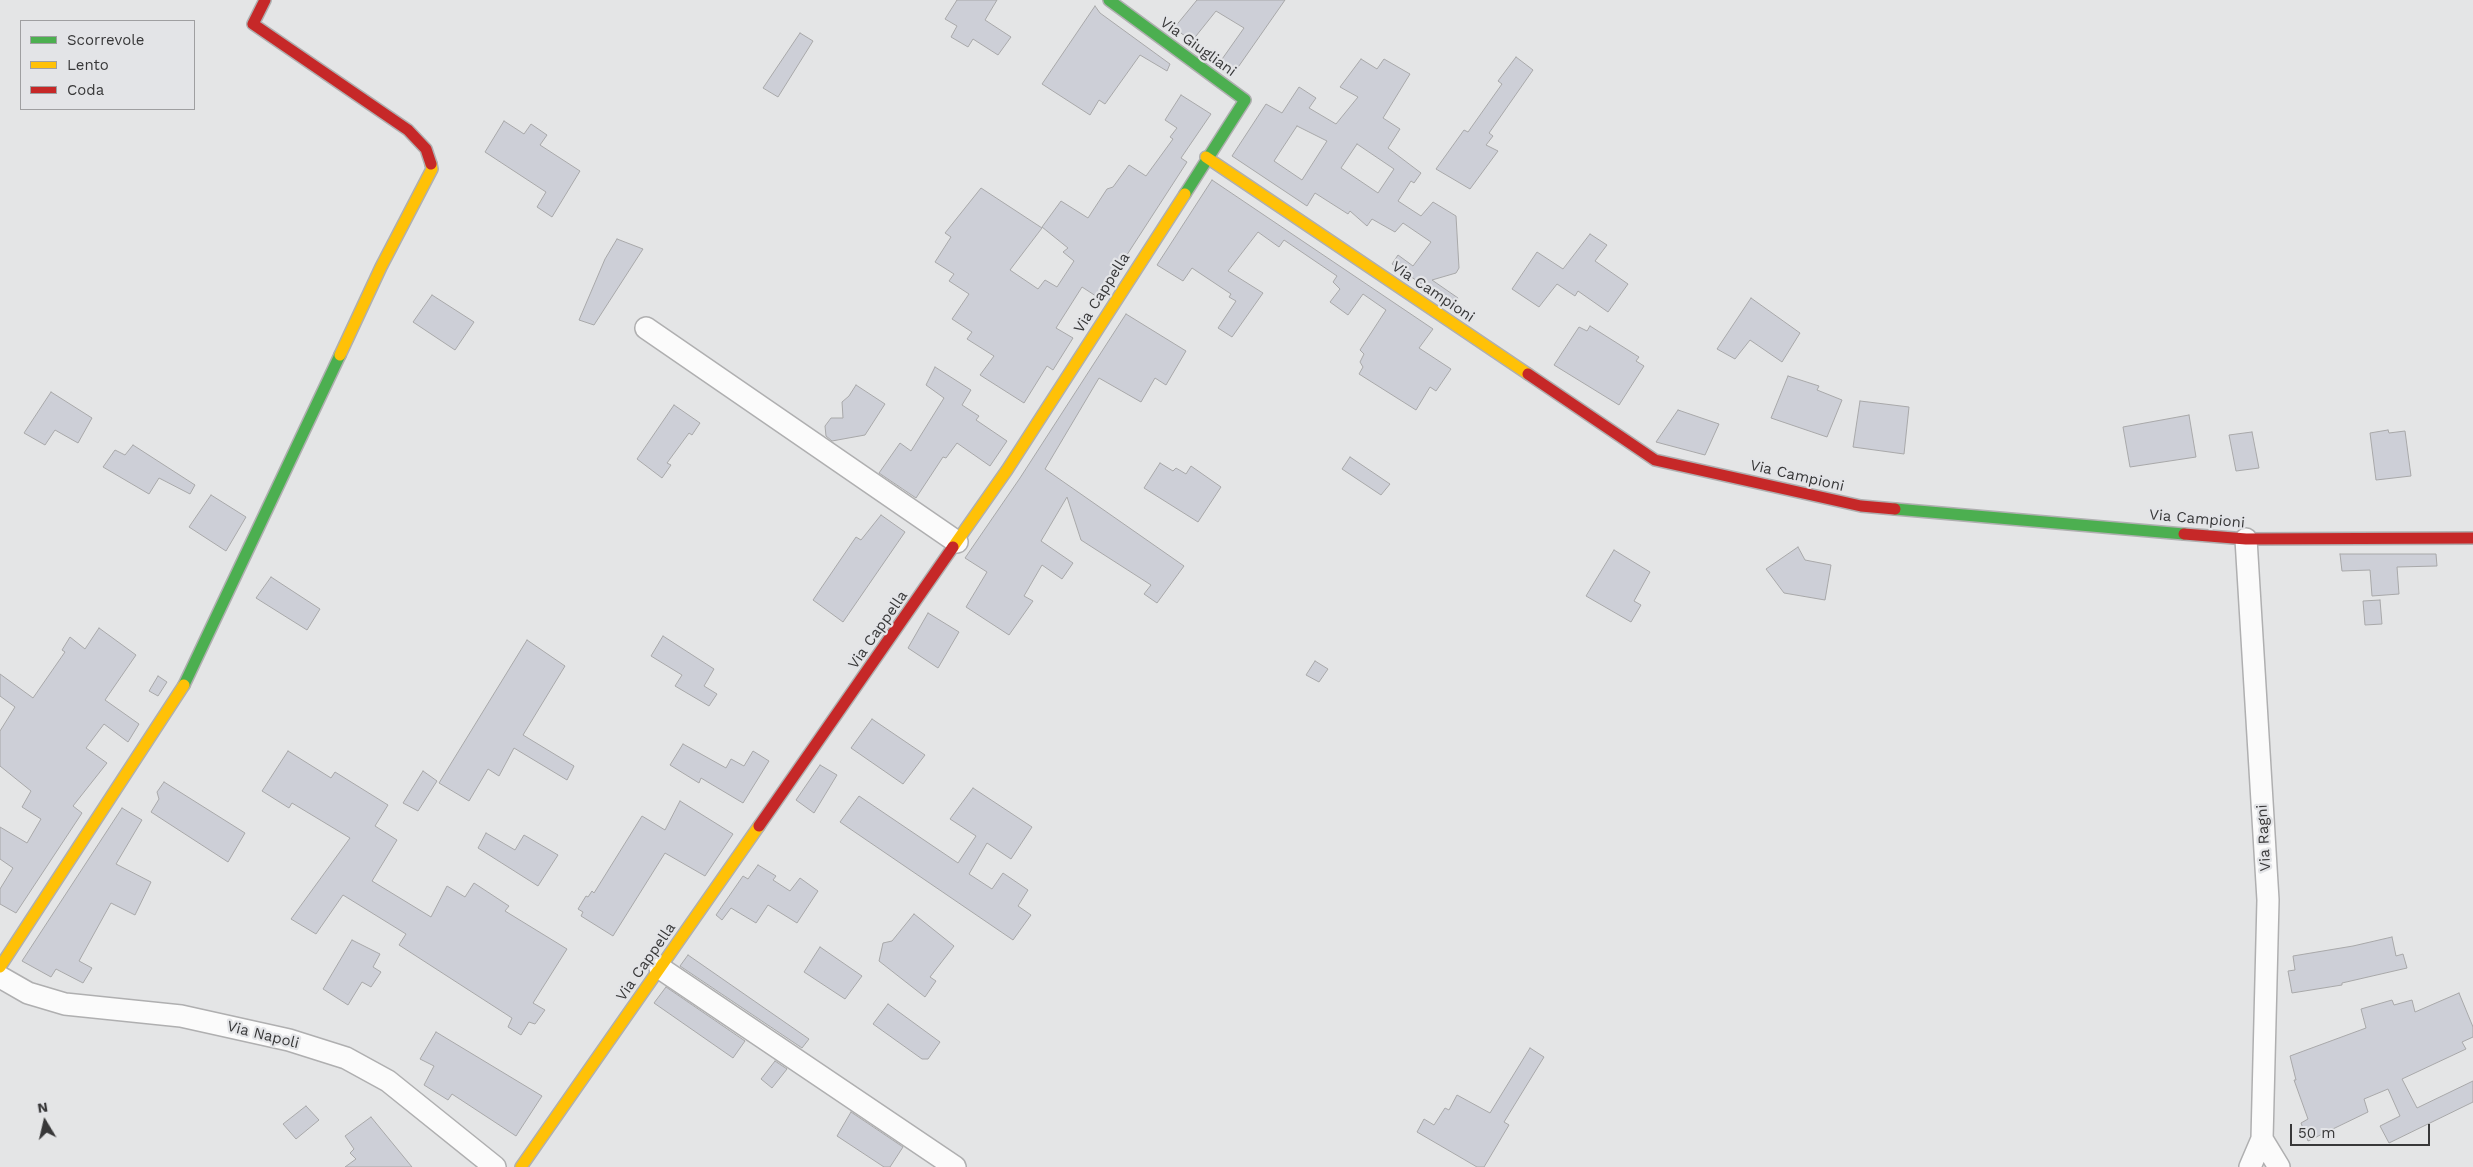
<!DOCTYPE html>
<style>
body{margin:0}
#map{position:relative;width:2473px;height:1167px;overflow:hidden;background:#e4e5e6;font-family:"Work Sans",sans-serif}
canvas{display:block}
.legend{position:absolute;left:20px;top:20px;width:175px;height:90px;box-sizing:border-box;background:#e3e4e7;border:1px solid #9f9fa1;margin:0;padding:6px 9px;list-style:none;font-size:15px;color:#383839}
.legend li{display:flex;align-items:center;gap:10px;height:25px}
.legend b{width:25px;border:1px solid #9f9fa1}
.north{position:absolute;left:20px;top:1097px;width:50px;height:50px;-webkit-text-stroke:4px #e3e4e7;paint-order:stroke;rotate:351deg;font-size:14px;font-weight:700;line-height:20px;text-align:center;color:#383839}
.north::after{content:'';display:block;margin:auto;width:18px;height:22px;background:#383839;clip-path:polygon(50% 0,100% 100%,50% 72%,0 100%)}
.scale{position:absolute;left:2290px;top:1124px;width:140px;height:22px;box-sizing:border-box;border:2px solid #383839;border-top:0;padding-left:6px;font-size:15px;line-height:18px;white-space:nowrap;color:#383839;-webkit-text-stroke:4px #e3e4e7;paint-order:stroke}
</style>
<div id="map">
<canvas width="2473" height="1167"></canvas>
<ul class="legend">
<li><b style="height:6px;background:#4caf50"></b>Scorrevole</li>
<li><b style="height:6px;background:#ffc107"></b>Lento</li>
<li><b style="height:6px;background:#c62828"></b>Coda</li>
</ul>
<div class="north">N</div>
<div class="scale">50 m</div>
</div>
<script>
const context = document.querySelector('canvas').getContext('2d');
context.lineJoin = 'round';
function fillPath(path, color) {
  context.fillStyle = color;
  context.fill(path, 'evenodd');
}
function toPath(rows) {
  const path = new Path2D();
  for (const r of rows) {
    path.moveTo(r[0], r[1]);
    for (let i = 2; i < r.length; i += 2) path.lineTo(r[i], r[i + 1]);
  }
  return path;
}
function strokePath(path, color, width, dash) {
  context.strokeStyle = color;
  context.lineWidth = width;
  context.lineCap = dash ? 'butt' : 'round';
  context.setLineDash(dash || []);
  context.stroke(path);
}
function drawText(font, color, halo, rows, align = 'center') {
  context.font = font + ' "Work Sans",sans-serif';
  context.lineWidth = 4.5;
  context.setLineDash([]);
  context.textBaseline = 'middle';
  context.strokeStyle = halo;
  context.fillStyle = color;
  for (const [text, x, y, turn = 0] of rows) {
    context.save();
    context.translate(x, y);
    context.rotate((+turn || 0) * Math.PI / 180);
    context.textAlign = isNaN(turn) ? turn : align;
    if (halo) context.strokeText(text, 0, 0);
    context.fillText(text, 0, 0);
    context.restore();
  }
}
const building = toPath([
 [957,0,997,0,985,20,1011,37,998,55,973,39,968,47,951,37,957,26,945,19,957,0],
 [1197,0,1285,0,1234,73,1220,62,1244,28,1216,11,1192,41,1174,28,1197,0],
 [1095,6,1100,13,1170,64,1167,71,1140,55,1105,104,1099,100,1090,115,1042,84,1095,6],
 [800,33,813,41,778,97,763,88,800,33],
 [1516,57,1533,70,1489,133,1493,136,1486,145,1498,151,1470,189,1436,169,1464,130,1468,132,1502,84,1498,81,1516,57],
 [1361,59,1377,69,1384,59,1410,74,1383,118,1400,129,1388,148,1421,173,1414,183,1411,181,1398,201,1421,216,1433,202,1456,216,1459,268,1456,273,1432,280,1458,298,1453,305,1392,264,1398,255,1413,266,1431,242,1403,223,1395,232,1372,219,1367,226,1350,211,1348,214,1315,193,1307,206,1232,156,1266,104,1282,113,1299,87,1316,98,1309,108,1336,124,1358,97,1340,87,1361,59],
 [1297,126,1327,141,1302,180,1274,161,1297,126],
 [1357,144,1394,169,1378,193,1341,168,1357,144],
 [1181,95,1211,114,1181,158,1187,162,1099,298,1082,287,1056,328,1073,338,1053,370,1047,366,1024,403,980,375,994,356,967,339,972,332,952,319,969,294,949,281,954,274,935,262,951,237,945,233,981,188,1042,228,1010,270,1038,289,1045,280,1057,287,1074,261,1063,252,1068,248,1042,227,1061,201,1088,218,1107,189,1113,187,1129,165,1146,176,1173,139,1170,137,1177,128,1165,120,1181,95],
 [504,121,524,134,531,124,547,135,540,145,580,171,552,217,537,207,546,192,485,152,504,121],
 [1212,180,1433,329,1419,348,1451,369,1436,391,1430,387,1416,410,1359,374,1363,367,1360,362,1364,354,1360,350,1386,310,1363,294,1348,315,1330,302,1340,289,1333,282,1337,276,1284,240,1279,247,1258,232,1228,271,1263,293,1232,337,1218,328,1236,301,1229,297,1231,294,1192,268,1183,281,1157,265,1212,180],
 [1590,234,1607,245,1595,261,1628,284,1608,312,1578,291,1575,296,1557,284,1539,307,1512,289,1537,252,1563,269,1590,234],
 [617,239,643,249,594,325,579,320,605,259,617,239],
 [432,295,474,322,455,350,413,322,432,295],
 [1751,298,1800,333,1782,362,1750,340,1735,359,1717,349,1751,298],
 [1126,314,1186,351,1166,385,1155,378,1141,402,1099,378,1045,469,1184,566,1157,603,1144,594,1151,585,1081,540,1067,497,1041,541,1073,563,1062,579,1042,565,1024,596,1033,601,1009,635,966,607,987,572,965,558,1020,478,1126,314],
 [1590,326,1639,357,1636,361,1644,366,1619,405,1554,365,1579,327,1587,331,1590,326],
 [935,367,971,390,962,405,979,416,976,420,1007,441,990,466,957,443,946,458,943,457,916,498,879,473,900,443,911,451,944,398,926,385,935,367],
 [1788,376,1819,386,1817,390,1842,400,1827,437,1771,418,1788,376],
 [856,385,885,404,865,435,832,441,826,436,825,426,831,418,843,418,842,402,849,396,856,385],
 [51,392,92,418,78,443,55,430,45,445,24,433,51,392],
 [1860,401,1909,407,1904,454,1853,447,1860,401],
 [674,405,700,423,692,435,689,433,667,463,671,465,662,478,637,459,674,405],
 [1678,410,1719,424,1705,455,1656,442,1678,410],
 [2189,415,2196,457,2130,467,2123,427,2189,415],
 [2388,430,2389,433,2405,431,2411,476,2376,480,2370,433,2388,430],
 [2252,432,2259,468,2236,471,2229,435,2252,432],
 [133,445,195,485,190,494,159,478,149,494,103,467,115,450,125,455,133,445],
 [1350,457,1390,484,1381,495,1342,469,1350,457],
 [1160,463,1173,471,1176,468,1186,474,1191,466,1221,487,1198,522,1144,488,1160,463],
 [211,495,246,517,226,551,189,527,211,495],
 [881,515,905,532,843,622,813,600,856,537,861,540,881,515],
 [1798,547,1805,560,1831,565,1825,600,1784,593,1766,569,1798,547],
 [1614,550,1650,572,1634,601,1641,605,1631,622,1586,596,1614,550],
 [2340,554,2436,554,2437,566,2397,567,2399,594,2372,596,2370,570,2342,571,2340,554],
 [271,577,320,609,307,630,256,598,271,577],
 [2380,600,2382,624,2365,625,2363,601,2380,600],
 [928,613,959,632,938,668,908,648,928,613],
 [99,628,136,655,105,700,139,724,128,742,104,724,86,748,107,763,73,806,82,813,16,913,0,904,0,889,13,868,0,859,0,827,27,843,41,819,22,807,31,791,0,766,0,731,15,707,0,696,0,674,33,698,65,652,62,650,70,637,85,649,99,628],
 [663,636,714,669,704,686,717,694,709,706,675,686,682,675,651,656,663,636],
 [527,640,565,666,523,735,574,766,567,780,514,748,499,776,488,769,469,801,439,783,527,640],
 [1315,661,1328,669,1319,682,1306,675,1315,661],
 [158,676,167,682,158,696,149,691,158,676],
 [872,719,925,755,903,784,851,748,872,719],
 [683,744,726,768,731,759,744,766,753,751,769,761,743,803,701,778,699,783,670,765,683,744],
 [288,751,331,778,335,772,388,805,375,826,397,840,372,881,431,917,447,886,465,897,474,883,509,906,505,911,567,949,533,1003,545,1010,535,1024,529,1022,521,1035,508,1027,512,1018,399,945,406,934,343,895,316,934,291,919,350,838,292,803,289,808,262,791,288,751],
 [820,765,837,775,814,813,796,800,820,765],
 [423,771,437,781,418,811,403,803,423,771],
 [164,782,245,833,228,862,151,812,159,799,157,792,164,782],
 [973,788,1032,827,1011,859,987,843,969,874,992,889,1003,873,1028,890,1018,906,1031,915,1013,940,840,822,859,796,958,863,976,836,950,819,973,788],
 [680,801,733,834,705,876,665,853,613,936,581,916,583,912,578,909,586,896,588,897,592,891,594,893,642,816,665,830,680,801],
 [122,808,142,820,116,864,151,882,135,915,111,903,79,961,92,968,83,983,56,969,51,977,22,961,122,808],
 [486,833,515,850,524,835,558,855,538,886,478,848,486,833],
 [758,865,776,876,773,880,790,891,800,878,818,891,797,923,768,905,756,923,731,908,722,920,716,915,743,876,748,879,758,865],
 [914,914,954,946,930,977,936,981,925,997,879,961,883,943,892,941,914,914],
 [2392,937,2396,956,2403,954,2407,968,2342,983,2342,985,2292,993,2288,971,2295,970,2293,956,2353,946,2392,937],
 [352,940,380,954,373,967,381,972,371,987,362,982,348,1005,323,989,352,940],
 [820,947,862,976,845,999,804,972,820,947],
 [688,955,809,1039,802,1048,680,966,688,955],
 [666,987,745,1041,733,1058,654,1003,666,987],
 [2459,993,2473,1027,2473,1037,2462,1042,2466,1049,2402,1079,2417,1108,2473,1081,2473,1102,2389,1143,2380,1126,2400,1116,2388,1089,2364,1099,2368,1112,2308,1141,2301,1123,2308,1119,2294,1080,2296,1080,2290,1056,2366,1028,2361,1009,2392,1000,2394,1005,2412,1000,2415,1012,2459,993],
 [888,1004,940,1042,928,1059,922,1059,873,1024,888,1004],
 [436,1032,542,1096,516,1136,452,1094,448,1100,424,1085,434,1066,420,1059,436,1032],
 [1530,1048,1544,1057,1504,1122,1509,1125,1484,1167,1477,1167,1417,1132,1424,1119,1434,1125,1445,1108,1449,1110,1457,1095,1490,1113,1530,1048],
 [775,1061,787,1069,772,1088,761,1079,775,1061],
 [306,1106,319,1120,296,1139,283,1124,306,1106],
 [851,1112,903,1147,890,1167,884,1167,837,1136,851,1112],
 [371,1117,412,1167,345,1167,356,1159,350,1153,354,1149,345,1136,371,1117]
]);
const street = toPath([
 [646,328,957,542],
 [2246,539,2268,900,2262,1139,2279,1167],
 [660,968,955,1167],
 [0,977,28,993,65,1004,181,1016,289,1040,346,1058,388,1081,495,1167],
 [2250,1167,2262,1139]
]);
const fast = toPath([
 [1109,0,1245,100,1185,194],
 [1895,509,2184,534],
 [184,685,340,355]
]);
const slow = toPath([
 [1206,157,1528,374],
 [340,355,381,267,432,169,431,164],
 [953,547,1007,470,1185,194],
 [0,967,184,685],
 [521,1167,759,826]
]);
const jam = toPath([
 [265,0,253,24,408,130,426,149,431,164],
 [1528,374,1655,460,1861,506,1895,509],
 [2184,534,2246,539,2473,538],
 [759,826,953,547]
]);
const streetNames = [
 ["Via Giugliani",1198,47,36],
 ["Via Campioni",1433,292,34],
 ["Via Cappella",1102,293,-58],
 ["Via Campioni",1797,476,13],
 ["Via Campioni",2197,519,5],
 ["Via Cappella",878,630,-55],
 ["Via Ragni",2264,838,-93],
 ["Via Cappella",646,962,-55],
 ["Via Napoli",263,1035,14]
];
fillPath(building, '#cdcfd7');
strokePath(building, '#a8a8a9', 1);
strokePath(street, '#afafb0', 24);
strokePath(fast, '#afafb0', 14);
strokePath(slow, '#afafb0', 14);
strokePath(jam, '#afafb0', 14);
strokePath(street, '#fbfbfb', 21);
strokePath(fast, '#4caf50', 11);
strokePath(slow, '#ffc107', 11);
strokePath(jam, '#c62828', 11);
drawText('15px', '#383839', '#e3e4e7', streetNames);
</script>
